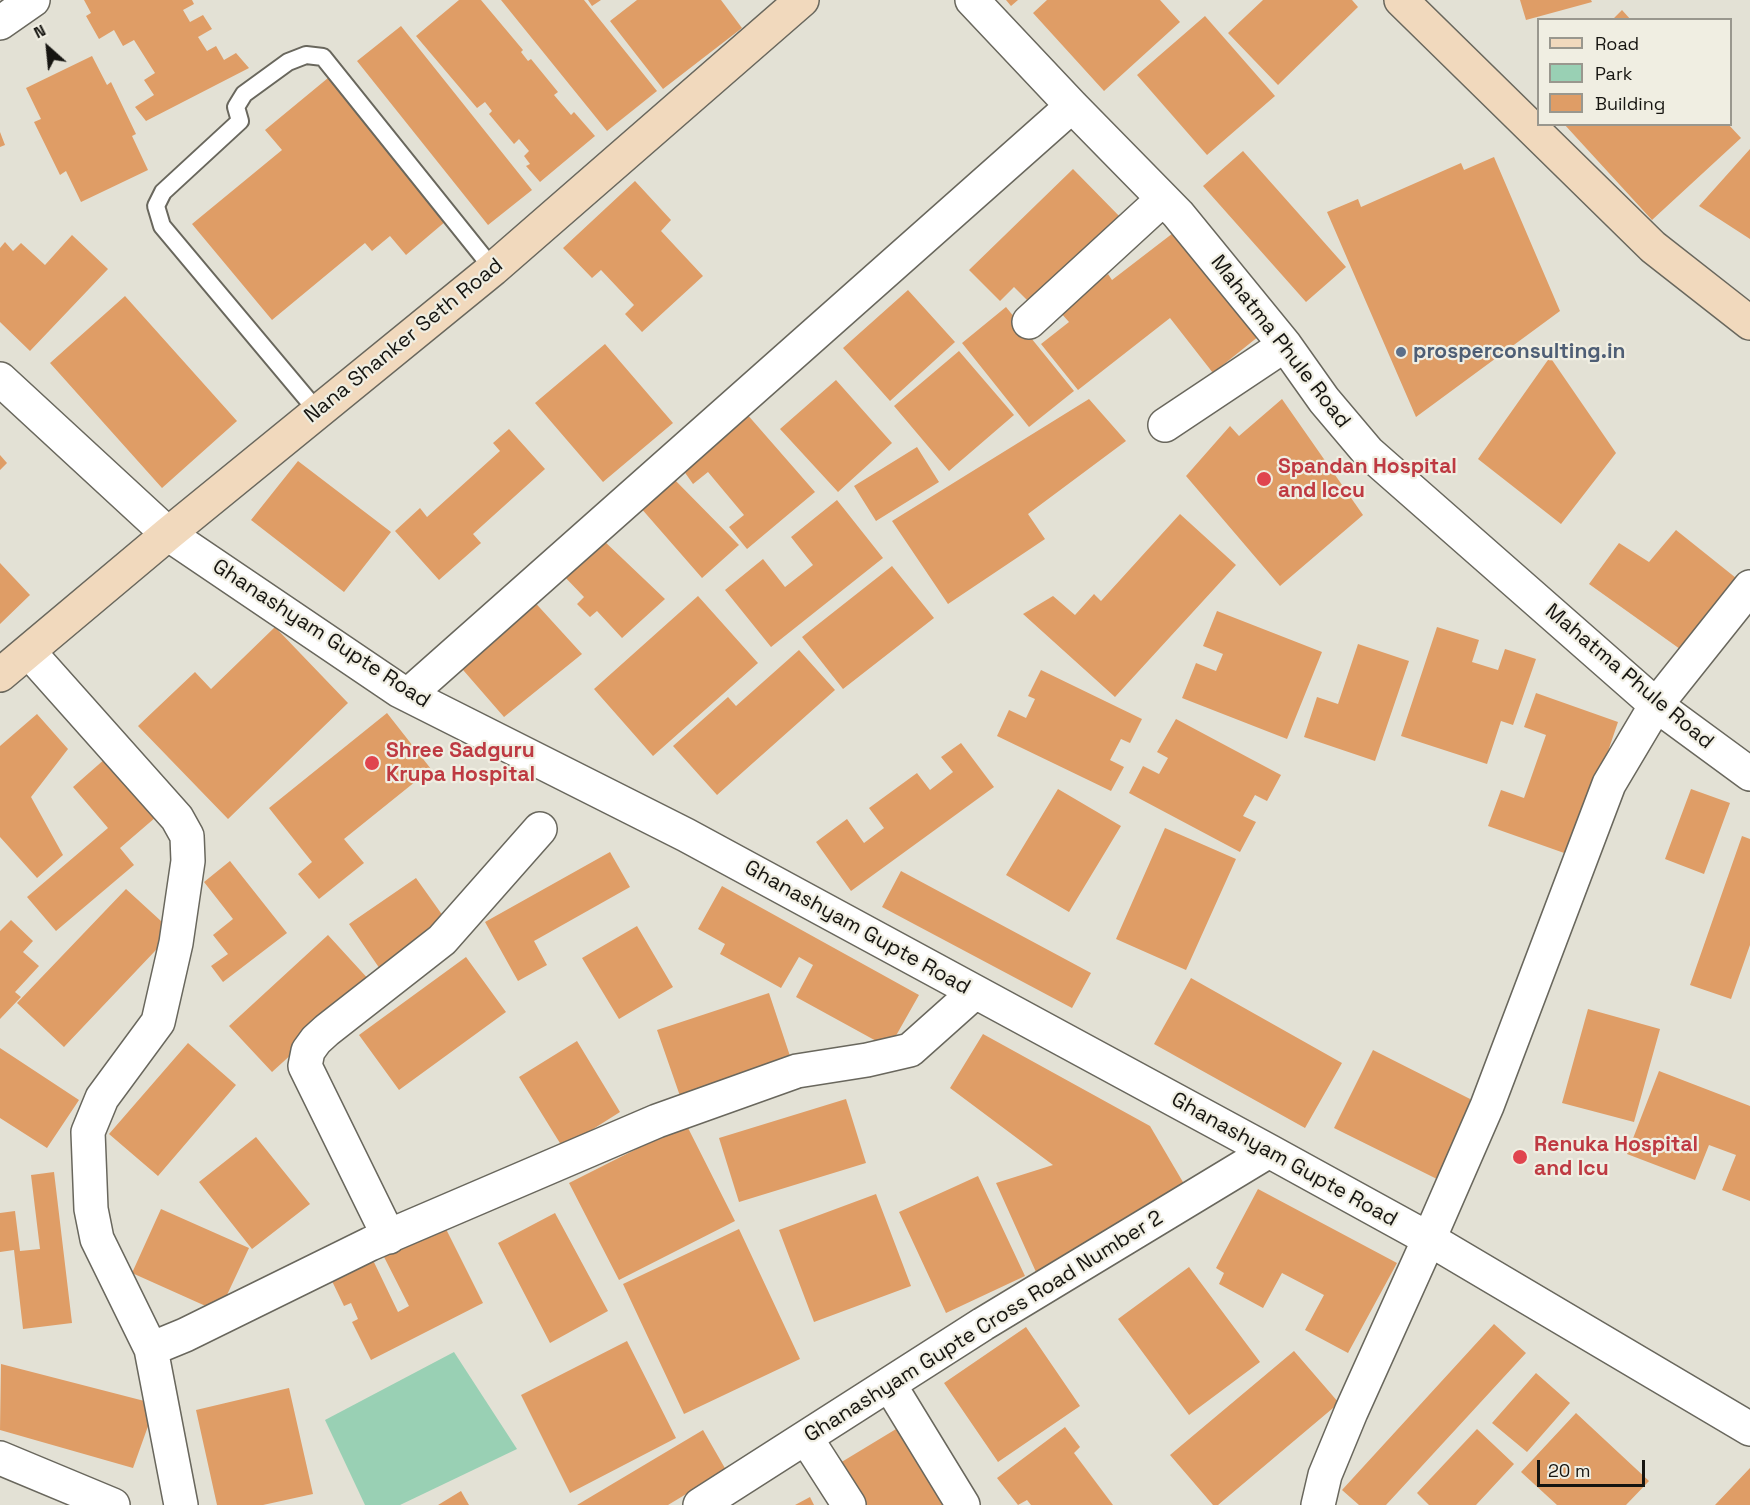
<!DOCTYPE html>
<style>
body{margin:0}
#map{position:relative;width:1750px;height:1505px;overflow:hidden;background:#e3e1d5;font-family:"Space Grotesk",sans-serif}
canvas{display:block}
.legend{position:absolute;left:1537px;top:18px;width:195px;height:108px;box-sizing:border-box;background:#f0eee2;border:2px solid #99978e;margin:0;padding:8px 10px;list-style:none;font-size:18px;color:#161511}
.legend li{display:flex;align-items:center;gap:12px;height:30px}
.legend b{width:30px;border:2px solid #99978e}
.north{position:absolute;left:18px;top:18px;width:60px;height:60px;-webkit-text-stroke:4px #f0eee2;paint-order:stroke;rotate:333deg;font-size:16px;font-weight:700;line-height:24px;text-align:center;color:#161511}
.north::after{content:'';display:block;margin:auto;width:21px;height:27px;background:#161511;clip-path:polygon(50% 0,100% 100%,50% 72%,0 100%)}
.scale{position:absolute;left:1537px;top:1460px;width:108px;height:27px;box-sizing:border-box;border:3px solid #161511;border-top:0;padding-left:8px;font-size:18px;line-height:21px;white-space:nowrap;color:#161511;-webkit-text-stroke:4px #f0eee2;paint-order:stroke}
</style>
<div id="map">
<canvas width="1750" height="1505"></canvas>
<ul class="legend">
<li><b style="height:8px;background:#f1d9bd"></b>Road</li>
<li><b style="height:16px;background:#99d0b4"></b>Park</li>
<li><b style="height:16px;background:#df9d66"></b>Building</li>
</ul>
<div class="north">N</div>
<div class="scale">20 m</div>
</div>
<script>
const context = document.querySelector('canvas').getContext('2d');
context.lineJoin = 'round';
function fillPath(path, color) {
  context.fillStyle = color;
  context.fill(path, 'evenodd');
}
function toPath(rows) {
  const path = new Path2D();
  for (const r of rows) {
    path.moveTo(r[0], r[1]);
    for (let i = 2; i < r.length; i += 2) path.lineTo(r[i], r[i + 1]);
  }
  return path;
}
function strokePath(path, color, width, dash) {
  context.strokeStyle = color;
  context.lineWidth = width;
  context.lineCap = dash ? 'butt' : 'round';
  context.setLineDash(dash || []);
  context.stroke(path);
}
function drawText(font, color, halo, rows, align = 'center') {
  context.font = font + ' "Space Grotesk",sans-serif';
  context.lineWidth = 4.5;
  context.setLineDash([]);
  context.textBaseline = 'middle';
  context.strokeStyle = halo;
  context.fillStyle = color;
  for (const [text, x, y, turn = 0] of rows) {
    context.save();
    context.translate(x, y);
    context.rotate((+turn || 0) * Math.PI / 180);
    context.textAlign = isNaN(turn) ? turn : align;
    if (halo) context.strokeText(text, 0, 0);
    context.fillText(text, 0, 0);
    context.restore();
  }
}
const green = toPath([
 [454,1352,517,1449,400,1505,365,1505,325,1420]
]);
const building = toPath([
 [84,0,192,0,194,4,183,10,190,22,203,15,212,29,198,37,207,51,216,46,224,60,236,53,249,68,146,121,135,107,154,95,144,80,155,73,134,40,123,46,114,30,99,39,86,16,91,13],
 [459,0,481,0,523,50,521,52,528,61,531,59,558,92,554,95,571,115,574,112,595,136,540,182,526,166,530,164,524,156,529,151,519,139,514,144,489,114,492,111,485,102,477,108,416,36],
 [501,0,584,0,657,91,607,131],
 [588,0,601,0,592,6],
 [637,0,721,0,742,28,663,89,610,21],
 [1006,0,1018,0,1011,6],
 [1047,0,1160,0,1180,22,1104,91,1033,13],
 [1263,0,1352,0,1358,7,1278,85,1228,33],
 [1520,0,1591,0,1592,2,1526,20],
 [1622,10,1631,20,1612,20],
 [1205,16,1275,96,1207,155,1137,75],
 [401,26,532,190,488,225,357,61],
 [92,56,107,85,111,82,136,134,132,136,148,170,81,202,66,171,60,175,34,122,41,119,26,88],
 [328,78,446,221,406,255,390,236,372,251,365,243,272,320,192,224,282,150,265,130],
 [1564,124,1728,124,1741,138,1652,220],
 [0,132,5,145,0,147],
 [1750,149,1750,239,1699,206],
 [1243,151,1346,267,1306,302,1203,186],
 [1494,157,1560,311,1416,417,1327,212,1358,199,1361,207,1461,163,1464,170],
 [1073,169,1124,221,1035,308,1014,287,1000,301,969,270],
 [635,181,671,220,661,231,703,276,642,332,625,314,634,305,601,270,592,278,563,248],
 [1177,230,1259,336,1213,373,1170,318,1078,390,1041,344,1069,322,1060,312,1108,274,1112,280],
 [72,235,108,269,30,351,0,322,0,248,5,242,13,251,21,243,45,265],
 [908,290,955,342,890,401,843,348],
 [125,296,237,421,162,488,50,363],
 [1006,307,1074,391,1029,427,962,343],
 [605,344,673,423,603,482,535,403],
 [959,351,1014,415,949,471,894,406],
 [1550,357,1616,453,1561,524,1478,459],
 [836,380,892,443,838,492,780,429],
 [1089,399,1126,441,1028,514,1045,539,948,604,892,521],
 [1282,399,1363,515,1280,586,1186,476,1230,426,1239,436],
 [746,413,815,492,747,549,729,527,744,515,708,472,693,484,681,467],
 [509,429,545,469,473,534,481,543,439,580,395,531,420,508,427,517,500,451,493,443],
 [917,447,939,482,876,521,854,486],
 [0,455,7,463,0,470],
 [298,461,391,532,344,592,251,520],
 [671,476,739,545,702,578,640,507],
 [837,500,883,558,771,647,725,590,763,559,785,587,813,565,791,537],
 [1180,514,1236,565,1115,697,1023,614,1053,596,1075,615,1094,594,1101,601],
 [1676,530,1741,582,1687,654,1589,584,1619,543,1649,562],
 [603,540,665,599,622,638,597,611,590,617,577,604,584,597,562,574],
 [0,563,30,595,0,624],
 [892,566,934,618,843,689,802,637],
 [698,596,758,663,653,756,594,689],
 [530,597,582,654,504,717,457,663],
 [1217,611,1322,652,1287,739,1182,698,1196,663,1216,671,1223,654,1203,646],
 [275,627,348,703,228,819,138,726,195,672,211,689],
 [1437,627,1479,640,1472,662,1498,670,1505,649,1536,659,1513,725,1501,721,1487,764,1401,736],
 [1358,644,1409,661,1375,761,1304,737,1317,697,1338,704],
 [799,650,835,690,717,795,673,746,728,697,736,706],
 [1041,670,1142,719,1130,743,1121,739,1110,760,1124,767,1111,791,997,736,1009,710,1026,718,1035,699,1028,696],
 [1536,693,1618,722,1604,763,1567,854,1488,826,1501,790,1524,798,1546,735,1524,727],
 [387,713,431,769,344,839,364,863,319,899,298,874,312,862,269,808],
 [37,714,68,749,31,797,63,855,37,878,0,837,0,746],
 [1176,719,1281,775,1267,801,1255,795,1243,816,1256,822,1240,852,1129,793,1143,766,1159,774,1168,758,1157,752],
 [961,743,994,787,851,891,816,842,847,819,864,843,884,828,869,808,917,773,930,790,953,772,941,757],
 [106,758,156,817,120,848,134,865,56,931,27,897,108,828,73,787],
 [1058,789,1121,826,1069,912,1006,875],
 [1691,789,1730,803,1704,874,1665,859],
 [1165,828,1236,859,1186,970,1116,939],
 [1742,836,1750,839,1750,945,1731,999,1690,985],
 [610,852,630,887,534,941,547,965,518,981,485,922],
 [230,861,287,933,223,982,211,966,228,954,213,935,233,919,204,882],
 [901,871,1091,973,1072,1008,882,907],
 [416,878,448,923,380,969,349,924],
 [722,886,919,995,889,1048,796,997,813,965,799,957,781,988,720,954,725,944,698,929],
 [126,889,173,932,64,1047,17,1003],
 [11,920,33,941,23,952,39,966,15,992,21,997,0,1019,0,931],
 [637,926,673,987,619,1019,582,958],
 [328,935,371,982,272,1072,229,1026],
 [466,957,506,1012,399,1090,359,1035],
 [1191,978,1342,1063,1305,1128,1154,1044],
 [769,993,791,1059,680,1096,657,1030],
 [1588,1009,1660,1029,1634,1122,1562,1103],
 [983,1034,1150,1126,1190,1194,1036,1272,996,1183,1053,1165,950,1088],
 [577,1041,620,1112,563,1148,519,1077],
 [188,1043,236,1085,158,1176,109,1134],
 [0,1048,79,1100,47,1148,0,1118],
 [1373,1050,1482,1105,1443,1182,1334,1128],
 [1659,1071,1750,1106,1750,1201,1722,1190,1736,1155,1709,1145,1695,1180,1627,1154],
 [846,1099,866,1163,739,1202,719,1138],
 [686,1124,735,1221,619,1280,569,1183],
 [256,1137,310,1204,252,1249,199,1182],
 [54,1172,72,1323,23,1329,14,1250,0,1252,0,1213,15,1211,20,1251,40,1249,31,1175],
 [978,1176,1025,1276,946,1313,899,1212],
 [1258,1189,1397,1263,1348,1353,1305,1330,1324,1295,1282,1273,1263,1308,1219,1284,1224,1273,1216,1268],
 [876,1194,911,1286,814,1322,779,1230],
 [161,1209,249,1248,219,1312,132,1273],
 [555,1213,608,1311,550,1343,498,1243],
 [443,1223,483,1303,371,1360,352,1322,358,1319,351,1303,344,1306,331,1279,372,1258,398,1312,409,1306,382,1253],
 [739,1229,800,1359,684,1414,623,1284],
 [1189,1267,1260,1362,1189,1415,1118,1319],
 [1494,1324,1526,1353,1386,1505,1359,1505,1342,1490],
 [1026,1327,1080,1406,998,1462,944,1383],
 [627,1341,676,1438,570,1493,521,1395],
 [1294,1351,1339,1403,1218,1505,1213,1505,1170,1455],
 [1,1364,156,1404,133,1468,0,1430],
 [1536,1373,1570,1403,1527,1452,1492,1423],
 [289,1388,313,1494,263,1505,217,1505,196,1410],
 [1576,1413,1649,1481,1626,1505,1557,1505,1521,1472],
 [906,1423,954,1505,858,1505,835,1466],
 [1065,1427,1080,1447,1074,1453,1113,1505,1031,1505,1027,1500,1018,1505,997,1478],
 [1477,1429,1514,1464,1476,1505,1429,1505,1417,1493],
 [703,1430,726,1470,668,1505,577,1505],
 [1750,1468,1750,1505,1715,1505],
 [461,1491,469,1505,438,1505],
 [810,1497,814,1505,795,1505]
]);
const lane = toPath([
 [318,412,162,226,156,206,163,192,240,121,236,107,244,94,288,62,306,55,323,57,493,269]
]);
const street = toPath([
 [972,0,1072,106,1178,214,1285,345,1324,400,1368,452,1656,705,1750,774],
 [0,23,33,0],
 [1029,322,1163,199],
 [0,379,168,534,400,691,686,835,1269,1151,1429,1239,1750,1429],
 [1165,425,1285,345],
 [29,652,177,818,187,836,188,861,176,943,158,1022,102,1098,88,1132,91,1209,97,1239,151,1349,181,1505],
 [408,695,1072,106],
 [389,1237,305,1066,308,1051,316,1040,327,1030,442,940,540,829],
 [151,1349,185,1335,370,1244,657,1121,797,1071,867,1060,910,1050,975,992],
 [889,1384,963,1505],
 [806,1438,849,1505],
 [0,1458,113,1505],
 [700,1505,983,1324,1269,1151],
 [1318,1505,1325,1475,1351,1412,1429,1239,1487,1106,1609,784,1656,705,1750,587]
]);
const secondary = toPath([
 [1401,0,1653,247,1750,323],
 [0,675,168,534,493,269,802,0]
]);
const markers = [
 [1401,352,6,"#5c6f8a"],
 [1264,479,8,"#e0444e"],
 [372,763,8,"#e0444e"],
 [1520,1157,8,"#e0444e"]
];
const streetNames = [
 ["Nana Shanker Seth Road",404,341,-39],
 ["Mahatma Phule Road",1280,342,52],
 ["Ghanashyam Gupte Road",321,634,33],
 ["Mahatma Phule Road",1629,677,40],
 ["Ghanashyam Gupte Road",857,928,29],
 ["Ghanashyam Gupte Road",1284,1160,29],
 ["Ghanashyam Gupte Cross Road Number 2",984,1327,-32]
];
const serviceNames = [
 ["prosperconsulting.in",1413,352]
];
const healthNames = [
 ["Spandan Hospital",1278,467],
 ["and Iccu",1278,491],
 ["Shree Sadguru",386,751],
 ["Krupa Hospital",386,775],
 ["Renuka Hospital",1534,1145],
 ["and Icu",1534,1169]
];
fillPath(green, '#99d0b4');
fillPath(building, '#df9d66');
strokePath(lane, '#69675d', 20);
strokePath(street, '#69675d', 36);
strokePath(secondary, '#69675d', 36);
strokePath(lane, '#fff', 16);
strokePath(street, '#fff', 33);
strokePath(secondary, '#f1d9bd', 33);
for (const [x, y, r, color] of markers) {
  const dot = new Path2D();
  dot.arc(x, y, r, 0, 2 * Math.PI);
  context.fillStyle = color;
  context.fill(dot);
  strokePath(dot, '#f0eee2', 2);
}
drawText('21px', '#161511', '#f0eee2', streetNames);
drawText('bold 21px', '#4e5e75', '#f0eee2', serviceNames, 'left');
drawText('bold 21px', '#be3a42', '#f0eee2', healthNames, 'left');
</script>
